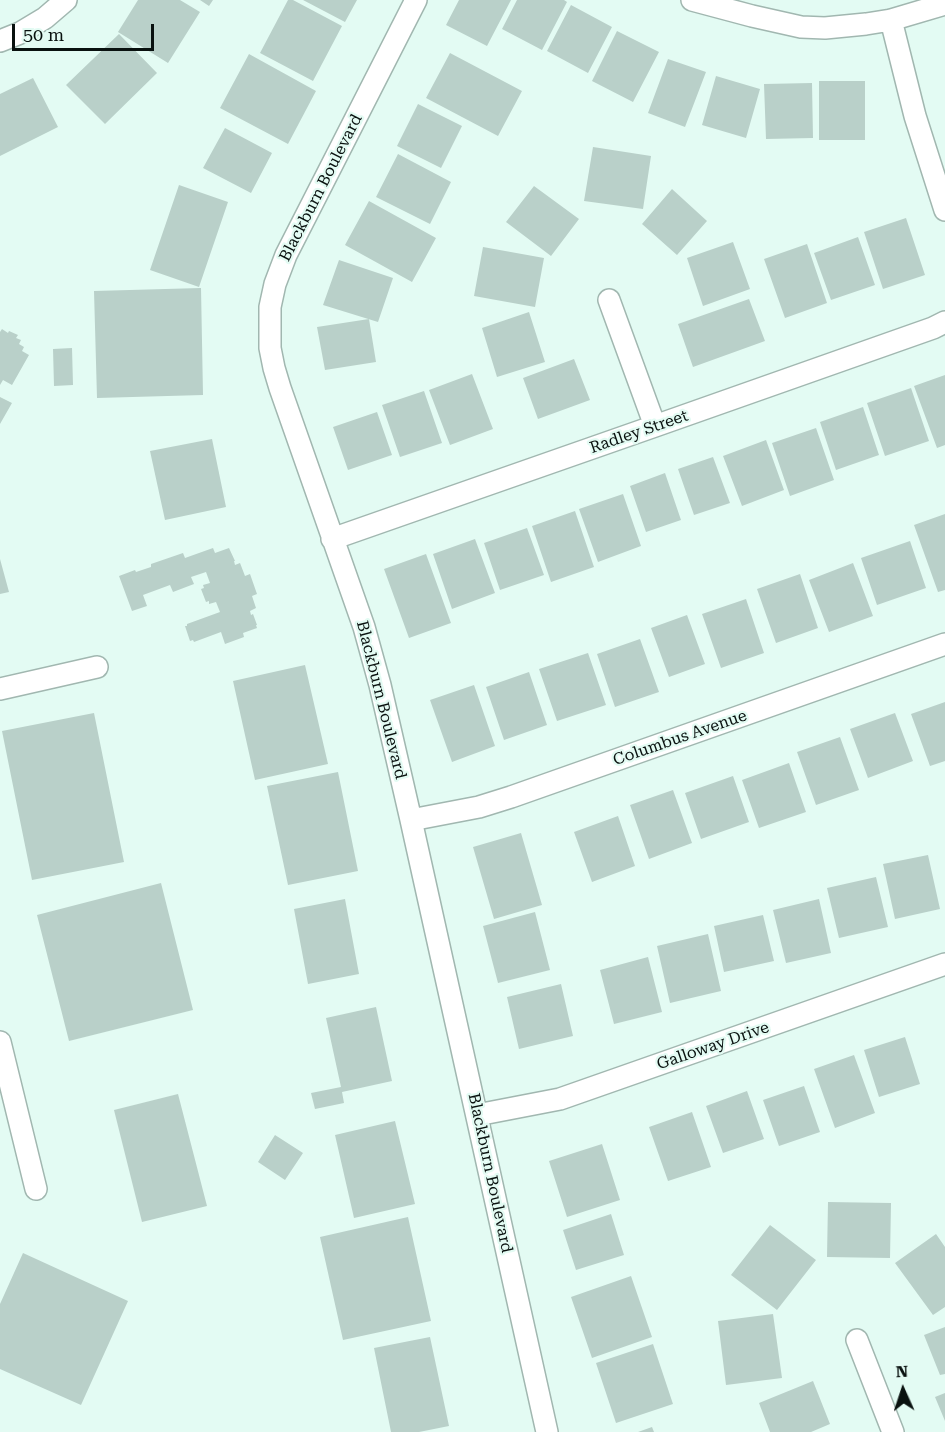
<!DOCTYPE html>
<style>
body{margin:0}
#map{position:relative;width:945px;height:1432px;overflow:hidden;background:#e3fbf3;font-family:"Roboto Serif",serif}
canvas{display:block}
.north{position:absolute;left:873px;top:1360px;width:60px;height:60px;-webkit-text-stroke:4px #e3fbf3;paint-order:stroke;rotate:357deg;font-size:16px;font-weight:700;line-height:24px;text-align:center;color:#09110f}
.north::after{content:'';display:block;margin:auto;width:21px;height:27px;background:#09110f;clip-path:polygon(50% 0,100% 100%,50% 72%,0 100%)}
.scale{position:absolute;left:12px;top:24px;width:142px;height:27px;box-sizing:border-box;border:3px solid #09110f;border-top:0;padding-left:8px;font-size:18px;line-height:21px;white-space:nowrap;color:#09110f;-webkit-text-stroke:4px #e3fbf3;paint-order:stroke}
</style>
<div id="map">
<canvas width="945" height="1432"></canvas>
<div class="north">N</div>
<div class="scale">50 m</div>
</div>
<script>
const context = document.querySelector('canvas').getContext('2d');
context.lineJoin = 'round';
function fillPath(path, color) {
  context.fillStyle = color;
  context.fill(path, 'evenodd');
}
function toPath(rows) {
  const path = new Path2D();
  for (const r of rows) {
    path.moveTo(r[0], r[1]);
    for (let i = 2; i < r.length; i += 2) path.lineTo(r[i], r[i + 1]);
  }
  return path;
}
function strokePath(path, color, width, dash) {
  context.strokeStyle = color;
  context.lineWidth = width;
  context.lineCap = dash ? 'butt' : 'round';
  context.setLineDash(dash || []);
  context.stroke(path);
}
function drawText(font, color, halo, rows, align = 'center') {
  context.font = font + ' "Roboto Serif",serif';
  context.lineWidth = 4.5;
  context.setLineDash([]);
  context.textBaseline = 'middle';
  context.strokeStyle = halo;
  context.fillStyle = color;
  for (const [text, x, y, turn = 0] of rows) {
    context.save();
    context.translate(x, y);
    context.rotate((+turn || 0) * Math.PI / 180);
    context.textAlign = isNaN(turn) ? turn : align;
    if (halo) context.strokeText(text, 0, 0);
    context.fillText(text, 0, 0);
    context.restore();
  }
}
const building = toPath([
 [138,0,180,0,200,12,168,63,118,32],
 [200,0,213,0,209,6],
 [288,0,293,0,342,26,313,81,260,53],
 [303,0,357,0,345,22],
 [459,0,511,0,487,46,446,25],
 [517,0,564,0,567,2,542,50,502,29],
 [571,5,612,27,588,73,547,51],
 [617,31,659,52,633,102,592,81],
 [119,34,157,73,105,124,66,85],
 [450,53,522,91,498,136,426,98],
 [249,54,316,91,288,144,220,108],
 [668,59,706,72,685,127,648,113],
 [716,76,760,89,746,138,702,125],
 [33,78,58,127,0,156,0,94],
 [819,81,865,81,865,140,819,140],
 [812,83,813,138,766,139,764,84],
 [418,104,462,126,441,168,397,146],
 [225,128,272,153,251,193,203,168],
 [593,147,651,156,643,209,584,201],
 [398,154,451,182,430,224,376,197],
 [179,185,228,202,199,287,150,270],
 [534,186,579,219,551,256,506,222],
 [672,189,707,221,677,255,642,224],
 [369,201,436,238,412,282,345,245],
 [906,218,925,275,883,289,864,232],
 [858,237,875,285,831,300,814,253],
 [733,242,750,289,703,306,687,258],
 [807,244,827,303,785,318,764,259],
 [483,247,544,258,535,307,474,296],
 [339,260,393,278,378,322,323,305],
 [201,288,203,395,97,398,94,291],
 [749,299,765,341,693,367,678,324],
 [529,312,545,362,497,377,482,328],
 [369,319,376,362,325,370,317,327],
 [2,329,8,333,9,331,18,335,16,338,21,340,19,344,24,347,22,351,29,355,12,385,3,380,0,385,0,332],
 [72,348,73,385,54,386,53,349],
 [574,359,590,400,538,419,523,378],
 [472,374,493,429,450,445,429,390],
 [945,375,945,445,937,448,914,386],
 [911,388,929,441,885,456,867,403],
 [424,391,442,443,400,457,382,405],
 [0,397,12,403,0,424],
 [863,407,879,455,836,470,820,422],
 [377,412,392,455,348,470,333,427],
 [816,428,834,480,790,496,772,443],
 [212,439,226,507,165,520,150,451],
 [766,440,784,490,742,506,723,456],
 [713,457,730,503,694,515,678,469],
 [665,473,681,520,646,532,630,486],
 [623,494,641,546,598,562,579,509],
 [575,511,594,567,551,582,532,526],
 [945,514,945,590,938,592,914,525],
 [527,528,544,575,500,590,484,543],
 [475,539,495,593,452,609,433,554],
 [910,541,926,588,877,605,861,558],
 [213,548,215,553,229,548,235,561,234,561,235,565,240,563,245,576,250,574,257,594,252,596,256,608,250,611,251,615,253,614,257,625,256,625,257,628,243,633,244,637,225,644,221,632,194,642,193,640,190,641,185,626,187,626,187,624,220,612,216,602,209,604,209,601,206,602,201,589,204,588,203,585,210,583,206,572,191,577,194,584,173,592,170,585,143,595,147,606,132,611,119,576,135,570,136,572,151,567,151,564,183,553,185,558],
 [426,554,451,623,409,638,384,569],
 [0,559,9,592,0,594],
 [853,563,873,616,829,632,809,580],
 [800,574,818,628,776,643,757,589],
 [746,599,764,653,721,668,702,614],
 [687,615,705,664,669,677,651,628],
 [640,639,659,692,615,707,597,654],
 [588,653,606,705,557,721,539,669],
 [305,665,328,764,255,780,233,681],
 [529,672,547,725,504,740,486,687],
 [474,685,495,746,452,762,430,700],
 [945,702,945,761,930,766,911,714],
 [94,713,124,862,32,880,2,731],
 [895,713,913,761,868,778,850,729],
 [840,737,859,790,816,805,797,752],
 [789,763,806,812,759,828,742,780],
 [338,772,358,871,288,885,267,786],
 [733,776,749,822,701,839,685,793],
 [673,790,692,843,649,859,630,805],
 [618,816,635,866,592,882,574,832],
 [521,833,542,905,494,919,473,847],
 [928,855,940,909,895,919,883,864],
 [876,877,888,927,839,938,827,888],
 [161,883,193,1010,69,1041,37,915],
 [345,899,359,974,308,984,294,909],
 [819,899,831,953,786,963,773,910],
 [535,912,550,970,498,983,483,926],
 [763,915,774,961,724,972,714,926],
 [708,934,721,991,670,1003,657,946],
 [648,957,662,1012,614,1024,600,970],
 [561,984,573,1036,519,1049,507,997],
 [376,1007,392,1081,342,1092,344,1103,315,1109,311,1093,341,1087,326,1018],
 [905,1037,920,1084,879,1097,864,1050],
 [854,1055,875,1113,835,1128,814,1069],
 [804,1086,820,1132,779,1146,763,1100],
 [747,1091,764,1139,723,1153,706,1106],
 [178,1094,207,1206,142,1222,114,1110],
 [692,1112,711,1167,668,1181,649,1127],
 [395,1121,415,1204,354,1218,335,1135],
 [275,1135,303,1153,285,1180,258,1162],
 [602,1144,620,1200,567,1217,549,1161],
 [828,1202,891,1203,890,1258,827,1257],
 [611,1214,624,1255,576,1270,563,1230],
 [408,1217,431,1321,343,1340,320,1237],
 [770,1225,816,1260,777,1310,731,1275],
 [936,1234,945,1247,945,1307,933,1315,895,1263],
 [23,1253,128,1301,81,1405,0,1369,0,1304],
 [631,1276,652,1337,592,1358,571,1297],
 [773,1314,782,1378,726,1385,718,1321],
 [945,1327,945,1374,940,1375,924,1335],
 [430,1337,449,1426,419,1432,391,1432,374,1348],
 [653,1344,673,1404,616,1423,596,1363],
 [813,1381,830,1424,811,1432,770,1432,759,1403],
 [945,1393,945,1421,935,1397],
 [652,1427,654,1432,638,1432]
]);
const minor = toPath([
 [416,0,286,255,275,284,270,307,270,348,274,368,280,388,364,627,380,685,411,820,547,1432],
 [692,0,752,16,801,27,825,28,866,24,891,20,945,4],
 [891,20,915,116,945,210],
 [0,41,20,33,45,18,66,0],
 [609,300,655,426],
 [332,539,655,426,933,328,945,322],
 [0,689,97,667],
 [411,820,479,807,511,797,945,644],
 [0,1042,36,1189],
 [477,1115,560,1099,945,964],
 [857,1340,893,1432]
]);
const streetNames = [
 ["Blackburn Boulevard",321,188,-63],
 ["Radley Street",639,432,-19],
 ["Blackburn Boulevard",381,700,76],
 ["Columbus Avenue",680,738,-19],
 ["Galloway Drive",713,1046,-19],
 ["Blackburn Boulevard",490,1173,78]
];
fillPath(building, '#b9d0c9');
strokePath(minor, '#a1b7b0', 24);
strokePath(minor, '#fff', 21);
drawText('16px', '#09110f', '#e3fbf3', streetNames);
</script>
